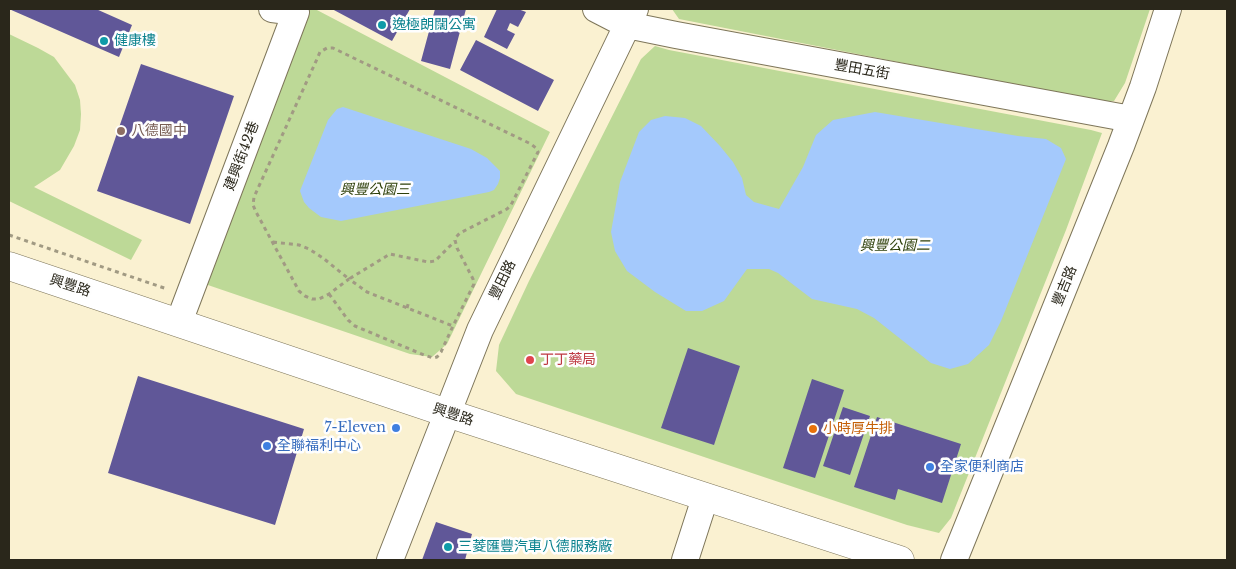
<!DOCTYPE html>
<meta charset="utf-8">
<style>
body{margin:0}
#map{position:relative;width:1236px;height:569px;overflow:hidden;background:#faf1d1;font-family:"Libre Baskerville",serif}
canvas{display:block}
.frame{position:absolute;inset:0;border:10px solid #2a271b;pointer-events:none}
</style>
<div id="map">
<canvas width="1236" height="569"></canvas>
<div class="frame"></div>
</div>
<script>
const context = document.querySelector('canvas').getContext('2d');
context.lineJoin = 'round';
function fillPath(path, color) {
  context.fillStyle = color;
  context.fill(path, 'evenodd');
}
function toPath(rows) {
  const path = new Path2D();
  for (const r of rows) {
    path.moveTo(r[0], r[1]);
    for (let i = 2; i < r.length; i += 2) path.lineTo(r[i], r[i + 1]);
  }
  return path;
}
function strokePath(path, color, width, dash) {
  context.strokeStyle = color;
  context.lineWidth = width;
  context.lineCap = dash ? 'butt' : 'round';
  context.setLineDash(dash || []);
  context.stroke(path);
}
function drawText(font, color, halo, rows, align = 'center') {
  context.font = font + ' "Libre Baskerville","Noto Sans TC",serif';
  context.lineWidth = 5;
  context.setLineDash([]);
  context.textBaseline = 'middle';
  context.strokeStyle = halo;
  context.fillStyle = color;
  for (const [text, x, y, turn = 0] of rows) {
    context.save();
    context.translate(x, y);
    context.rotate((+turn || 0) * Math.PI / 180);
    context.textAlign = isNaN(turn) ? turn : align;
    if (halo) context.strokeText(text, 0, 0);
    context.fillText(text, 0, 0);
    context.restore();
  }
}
const green = toPath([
 [309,9,315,9,550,132,447,344,432,357,410,354,202,283,293,28],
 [672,9,1150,9,1125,83,1114,101,1097,101,679,19],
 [9,34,38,48,54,57,75,85,80,100,81,114,80,130,74,146,60,170,34,187,142,240,131,260,9,201],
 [655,46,669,50,1091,130,1102,133,1066,230,951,518,939,533,907,525,516,394,496,371,499,345,529,281,641,59]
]);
const water = toPath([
 [343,107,471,149,487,158,500,171,500,178,498,184,494,190,489,192,341,221,321,217,309,208,304,202,300,191,328,120,337,109],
 [875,112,1018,136,1046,139,1061,148,1066,159,1001,321,989,345,968,364,950,369,931,363,874,318,857,309,812,299,778,273,769,269,747,269,724,301,702,311,686,311,655,292,627,271,615,251,611,232,620,182,639,132,651,120,665,116,685,118,701,126,720,146,733,162,742,178,746,195,754,202,779,209,803,167,816,135,833,120]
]);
const building = toPath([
 [9,9,96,9,132,25,119,57],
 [332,9,410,9,392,41],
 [435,9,466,9,450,69,421,61],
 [497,9,518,9,526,12,518,27,510,23,507,30,515,34,507,49,484,37],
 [476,40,554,80,538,111,460,70],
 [141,64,234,96,190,224,97,191],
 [688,348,740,366,714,445,661,428],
 [138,376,304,429,275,525,108,473],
 [812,379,844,390,815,478,783,468],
 [843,407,870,416,850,475,823,466],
 [877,417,961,444,942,503,898,489,895,500,854,487],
 [436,522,472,534,465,560,422,560]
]);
const path = toPath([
 [9,235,167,289],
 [273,242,299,245,309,249,323,258,349,279,390,254,428,262,435,261,455,241],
 [329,294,348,320,355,326,424,355,433,358,437,357,441,352,453,326,474,284,473,279,457,248,455,240,456,237,460,233,507,209,511,205,538,152,536,148,531,144,333,48,327,48,320,52,317,59,254,197,253,205,256,212,299,291,305,296,312,299,319,299,329,294,349,279,367,292,453,326],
 [407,308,409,301]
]);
const minor = toPath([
 [596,9,627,25,676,35,1131,119],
 [179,322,296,12,272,9],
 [390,560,480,330,635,9],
 [685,560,705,498],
 [954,560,1121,146,1143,87,1168,9]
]);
const major = toPath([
 [9,266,447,413,900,560]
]);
const markers = [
 [382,25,5,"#0f9aa8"],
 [104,41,5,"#0f9aa8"],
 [121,131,5,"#8d6e63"],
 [530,360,5,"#e0444e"],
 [396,428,5,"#3f7fe0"],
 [813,429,5,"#e8710a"],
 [267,446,5,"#3f7fe0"],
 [930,467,5,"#3f7fe0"],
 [448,547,5,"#0f9aa8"]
];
const cultureNames = [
 ["逸極朗闊公寓",392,25],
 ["健康樓",114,41],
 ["三菱匯豐汽車八德服務廠",458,547]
];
const streetNames = [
 ["豐田五街",862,70,10],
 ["建興街42巷",242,156,-69],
 ["豐田路",503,280,-64],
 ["興豐路",70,286,18],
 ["豐吉路",1065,286,-68],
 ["興豐路",453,415,18]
];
const educationNames = [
 ["八德國中",131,131]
];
const parkNames = [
 ["興豐公園三",375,190],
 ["興豐公園二",895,246]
];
const healthNames = [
 ["丁丁藥局",540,360]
];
const shopNames = [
 ["7-Eleven",386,428,"right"],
 ["全聯福利中心",277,446],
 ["全家便利商店",940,467]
];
const foodNames = [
 ["小時厚牛排",823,429]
];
fillPath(green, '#bdd997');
fillPath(water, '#a4c9fc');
fillPath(building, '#605798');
strokePath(minor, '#7e765a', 28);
strokePath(major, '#7e765a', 29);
strokePath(path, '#a19a83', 3, [4, 4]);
strokePath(minor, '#fff', 26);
strokePath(major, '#fff', 28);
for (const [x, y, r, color] of markers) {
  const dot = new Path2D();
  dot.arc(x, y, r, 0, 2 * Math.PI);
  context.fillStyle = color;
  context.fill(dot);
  strokePath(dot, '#fefefe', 2);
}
drawText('14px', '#0d838f', '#fefefe', cultureNames, 'left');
drawText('14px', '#2a271b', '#fefefe', streetNames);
drawText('14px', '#785e54', '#fefefe', educationNames, 'left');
drawText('italic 14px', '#2d3f09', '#fefefe', parkNames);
drawText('14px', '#be3a42', '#fefefe', healthNames, 'left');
drawText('14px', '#366cbe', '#fefefe', shopNames, 'left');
drawText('14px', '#c56008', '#fefefe', foodNames, 'left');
</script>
